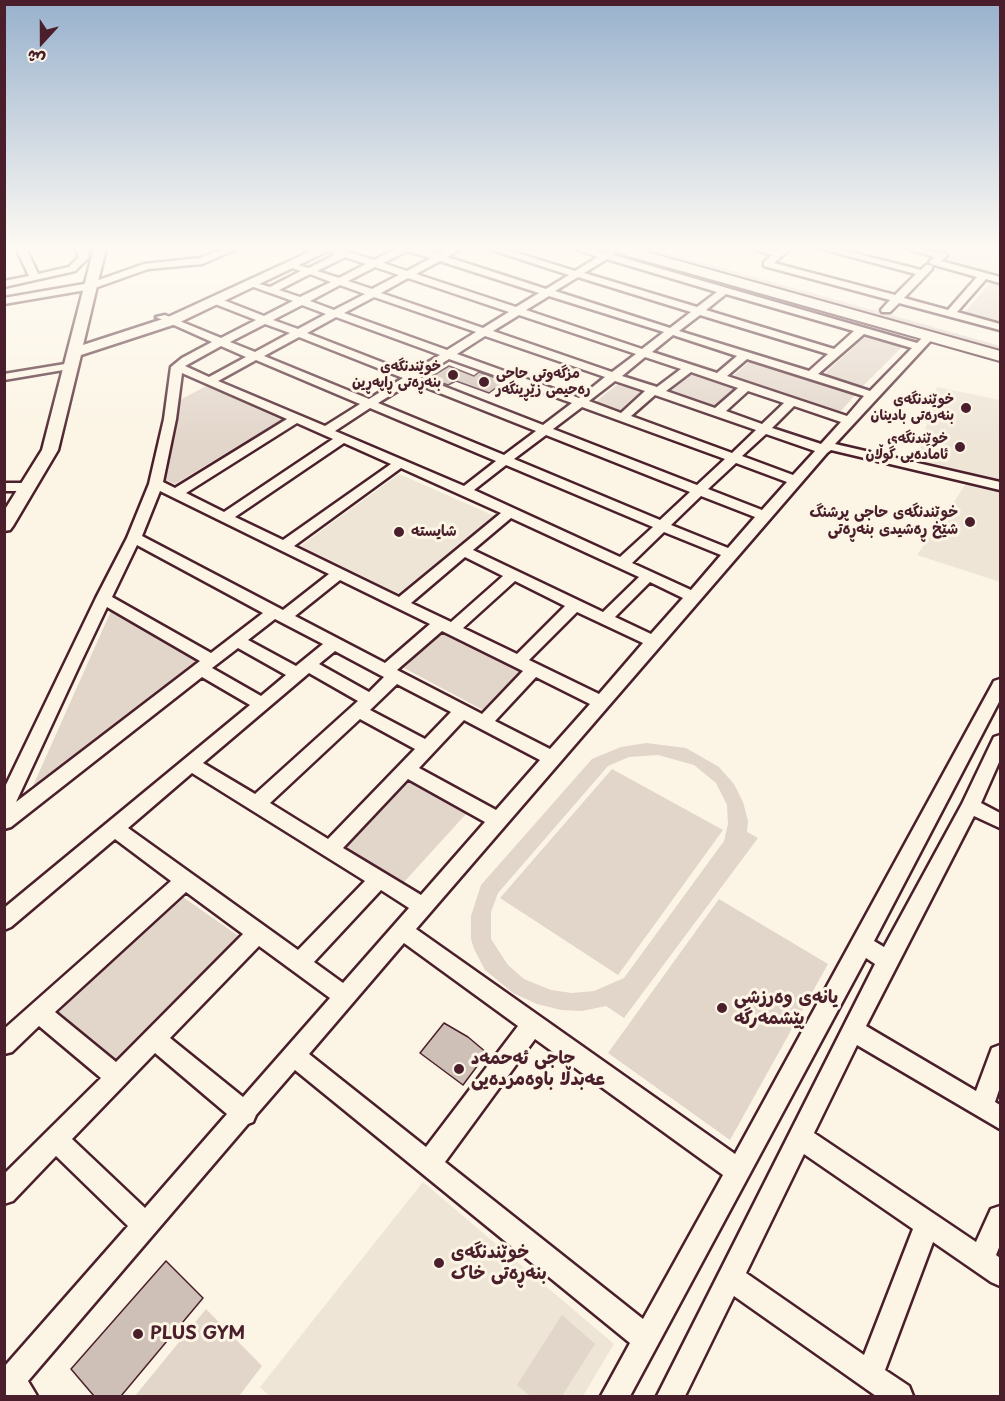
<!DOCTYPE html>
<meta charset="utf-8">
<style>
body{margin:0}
#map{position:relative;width:1005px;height:1401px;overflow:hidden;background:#fcf5e5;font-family:"Playpen Sans","Playpen Sans Arabic",sans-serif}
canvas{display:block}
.frame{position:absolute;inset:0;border:6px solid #4a1f2b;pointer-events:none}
.north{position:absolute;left:12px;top:12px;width:60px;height:60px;-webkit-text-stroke:4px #fcf5e5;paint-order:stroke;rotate:201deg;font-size:16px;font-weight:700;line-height:24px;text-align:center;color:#4a1f2b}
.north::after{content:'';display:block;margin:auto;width:21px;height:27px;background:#4a1f2b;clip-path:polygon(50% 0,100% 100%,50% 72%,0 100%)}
</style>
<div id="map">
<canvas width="1005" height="1401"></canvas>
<div class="frame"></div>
<div class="north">ش</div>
</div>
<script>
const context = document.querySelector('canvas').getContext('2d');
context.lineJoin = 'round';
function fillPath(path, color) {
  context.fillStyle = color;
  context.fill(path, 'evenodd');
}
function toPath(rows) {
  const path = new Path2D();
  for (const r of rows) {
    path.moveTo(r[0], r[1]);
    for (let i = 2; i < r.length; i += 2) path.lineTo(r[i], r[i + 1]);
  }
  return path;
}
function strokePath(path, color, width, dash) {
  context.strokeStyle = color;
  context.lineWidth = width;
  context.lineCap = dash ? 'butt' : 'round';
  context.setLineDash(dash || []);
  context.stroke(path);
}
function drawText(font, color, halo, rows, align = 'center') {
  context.font = font + ' "Playpen Sans","Playpen Sans Arabic",sans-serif';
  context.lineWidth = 6;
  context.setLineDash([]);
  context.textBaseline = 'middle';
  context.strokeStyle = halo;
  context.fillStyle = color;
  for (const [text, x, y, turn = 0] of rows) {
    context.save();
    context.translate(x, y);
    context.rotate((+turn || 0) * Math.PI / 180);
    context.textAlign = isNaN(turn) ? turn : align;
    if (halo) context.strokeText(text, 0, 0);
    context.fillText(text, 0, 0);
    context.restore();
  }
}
const built = toPath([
 [961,248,1000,248,1000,277,946,262],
 [937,387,1000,400,1000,481,916,462],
 [399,474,497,517,403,596,299,547],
 [968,481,1000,489,1000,582,917,555],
 [423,1182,614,1344,583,1396,269,1396,260,1387]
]);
const green = toPath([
 [636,248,650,248,916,322,1000,346,1000,351],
 [992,281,1000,283,1000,322,965,312],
 [866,336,902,347,861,388,823,375],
 [751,360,857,393,840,412,732,377],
 [693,373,737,388,715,407,671,391],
 [619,383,644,392,620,412,594,403],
 [206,386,283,419,175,484,165,480,180,400],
 [111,611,202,663,28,797],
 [443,630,521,670,483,710,404,668],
 [646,743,686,748,719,767,734,784,743,802,748,821,747,832,758,838,624,1018,606,1006,582,1011,561,1010,537,1004,513,993,485,970,474,949,471,939,471,916,481,885,592,759,621,747],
 [658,755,694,765,716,783,727,805,728,824,724,841,624,978,594,991,572,993,551,990,524,979,508,965,491,939,491,912,498,893,608,766,629,757],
 [612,769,723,830,618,975,500,898],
 [407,779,466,814,404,882,346,847],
 [180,895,240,937,116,1064,53,1012],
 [719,899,828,964,730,1140,608,1053],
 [206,1309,262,1366,239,1396,135,1396],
 [562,1315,595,1344,562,1396,530,1396,517,1385]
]);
const building = toPath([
 [449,366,474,376,479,372,505,381,489,393,456,381,448,385,429,378,449,366],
 [444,1023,468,1037,487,1053,463,1085,420,1053,444,1023],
 [166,1261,203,1298,121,1396,94,1396,71,1369,166,1261]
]);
const minor = toPath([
 [16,248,26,248,38,274,69,267,79,257,76,248,86,248,89,257,75,271,4,287,4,281,29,276,16,248],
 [226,248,239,248,202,264,148,269,92,289,4,304,4,298,90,283,144,264,200,258,226,248],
 [302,248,314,248,315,249,310,252,302,248],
 [322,248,336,248,374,260,398,248,417,248,438,254,450,248,462,248,447,257,546,289,569,275,486,248,501,248,575,271,598,257,573,248,588,248,604,253,610,250,615,253,613,255,917,343,926,334,930,333,935,336,835,444,1000,482,1000,490,831,450,827,453,416,929,735,1154,992,685,994,681,1000,679,1000,700,874,941,884,947,962,804,994,737,1000,735,1000,760,981,803,1000,813,1000,828,974,816,866,1026,976,1091,992,1048,1000,1045,1000,1087,995,1102,1000,1105,1000,1129,857,1045,814,1133,976,1242,991,1209,1000,1206,1000,1245,996,1255,1000,1258,1000,1286,991,1282,933,1242,885,1370,909,1386,913,1396,876,1396,734,1296,685,1396,657,1396,875,964,866,958,630,1396,601,1396,630,1343,295,1070,256,1115,253,1122,248,1124,28,1381,37,1396,4,1396,4,1367,128,1226,56,1156,13,1201,4,1204,4,1174,101,1078,39,1026,12,1052,4,1054,4,1029,171,881,115,839,11,927,4,930,4,908,250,705,202,677,11,827,4,829,4,789,96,598,127,538,149,484,164,419,171,367,182,358,212,342,156,317,165,315,221,338,256,320,210,302,210,298,218,298,264,316,293,301,248,285,248,281,270,287,301,271,289,267,289,263,309,268,336,254,322,248],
 [407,251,431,258,407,271,383,263,407,251],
 [345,257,366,264,339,278,317,271,345,257],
 [607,259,717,292,697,307,584,273,607,259],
 [440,261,539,293,516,307,416,274,440,261],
 [375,267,399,275,372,289,348,281,375,267],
 [310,274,331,282,300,297,279,290,310,274],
 [578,277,691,312,670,328,555,291,578,277],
 [408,278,509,312,483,328,381,293,408,278],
 [340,285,365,294,334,310,310,301,340,285],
 [726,294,854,331,834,349,706,310,726,294],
 [549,296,664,332,642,349,526,310,549,296],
 [374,297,476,332,447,350,344,313,374,297],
 [302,305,326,314,298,329,273,320,302,305],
 [519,315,636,354,612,372,493,331,519,315],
 [700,315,828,354,809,371,679,331,700,315],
 [336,317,440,355,410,373,307,333,336,317],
 [265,324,290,333,255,352,230,342,265,324],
 [864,334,912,348,870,391,818,374,864,334],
 [673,335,737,356,717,373,652,352,673,335],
 [485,336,605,377,579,398,457,354,485,336],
 [299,337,403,378,369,399,264,356,299,337],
 [221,346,246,357,209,377,185,366,221,346],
 [645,357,681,369,657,387,622,376,645,357],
 [449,359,572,403,543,425,420,377,449,359],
 [747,359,864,396,847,416,727,376,747,359],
 [256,360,360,404,325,426,218,381,256,360],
 [691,372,738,388,715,408,666,391,691,372],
 [182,373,287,419,175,488,163,482,176,419,182,373],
 [615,381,645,391,621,413,589,401,615,381],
 [412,382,536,431,504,455,378,403,412,382],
 [748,391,784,403,762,424,726,411,748,391],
 [655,395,756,430,732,453,631,416,655,395],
 [794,406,841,422,821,444,772,428,794,406],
 [582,407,725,459,697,485,553,429,582,407],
 [370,408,496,461,464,486,335,431,370,408],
 [297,423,333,439,224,512,186,493,297,423],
 [766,434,815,451,793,475,742,456,766,434],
 [546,435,690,492,660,520,514,459,546,435],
 [344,443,391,464,283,540,235,517,344,443],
 [736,463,787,482,762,510,708,489,736,463],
 [506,465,653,527,620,557,474,490,506,465],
 [401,468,501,513,399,597,294,546,401,468],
 [160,491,329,574,283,610,142,536,160,491],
 [701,496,755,517,728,548,671,525,701,496],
 [511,518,639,577,603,612,473,550,511,518],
 [664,532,721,555,691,590,632,563,664,532],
 [137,545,263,613,211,653,112,597,137,545],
 [465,557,503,576,451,622,411,603,465,557],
 [340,580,430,624,385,663,295,616,340,580],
 [515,581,565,606,517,654,463,628,515,581],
 [650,582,683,598,651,634,615,617,650,582],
 [107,607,200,661,16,802,80,664,107,607],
 [577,612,643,643,599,694,529,660,577,612],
 [275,619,323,644,296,666,248,640,275,619],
 [442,631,523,671,482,714,397,670,442,631],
 [238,648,286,675,261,696,212,668,238,648],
 [335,651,380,675,384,677,369,692,319,664,335,651],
 [309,673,358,701,255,794,203,763,309,673],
 [536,677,590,704,550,749,495,721,536,677],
 [397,684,451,712,425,739,370,710,397,684],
 [360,719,415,749,328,839,270,803,360,719],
 [464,720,540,760,496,810,419,768,464,720],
 [192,773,365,881,298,950,128,828,192,773],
 [408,779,485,822,421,895,343,848,408,779],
 [381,890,409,908,343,983,314,962,381,890],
 [186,892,243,934,116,1062,55,1012,186,892],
 [404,943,518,1026,426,1147,309,1054,404,943],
 [259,946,330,998,243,1097,170,1038,259,946],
 [535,1039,723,1175,643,1319,445,1162,535,1039],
 [155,1053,227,1114,145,1208,72,1139,155,1053],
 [804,1154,913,1229,864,1355,746,1273,804,1154],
 [750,248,777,251,780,248,791,248,774,263,895,295,916,274,818,248,834,248,921,270,926,265,932,265,932,269,904,298,948,310,977,277,931,264,929,262,935,257,905,248,921,248,945,254,947,256,941,261,1000,277,1000,283,986,279,957,312,1000,324,1000,330,899,303,890,312,882,312,881,310,890,300,764,266,764,262,772,255,750,248],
 [71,363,77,366,75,368,4,380,4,374,71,363],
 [4,483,28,483,35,487,28,491,4,491,4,483]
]);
const major = toPath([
 [94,248,106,248,83,345,166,318,318,248,334,248,176,324,81,355,58,450,13,526,10,530,4,531,4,511,42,450,94,248]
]);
const highway = toPath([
 [609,248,632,248,1000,351,1000,361,611,251,609,248]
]);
const markers = [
 [453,375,6,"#4a1f2b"],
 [484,382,6,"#4a1f2b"],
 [966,408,6,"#4a1f2b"],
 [960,447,6,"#4a1f2b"],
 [970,522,6,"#4a1f2b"],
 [399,532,6,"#4a1f2b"],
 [722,1008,6,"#4a1f2b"],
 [459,1069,6,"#4a1f2b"],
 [439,1263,6,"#4a1f2b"],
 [138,1334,6,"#4a1f2b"]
];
const farPoinames = [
 ["خوێندنگەی",441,367],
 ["بنەڕەتی ڕاپەڕین",441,383],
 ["مزگەوتی حاجی",496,374,"left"],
 ["رەحیمی زێڕینگەر",496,390,"left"],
 ["خوێندنگەی",954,400],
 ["بنەرەتی بادینان",954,416],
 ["خوێندنگەی",948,439],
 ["ئامادەیی گوڵان",948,455]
];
const poiNames = [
 ["خوێندنگەی حاجی پرشنگ",958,513],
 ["شێخ ڕەشیدی بنەڕەتی",958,530],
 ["شایستە",411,532,"left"]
];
const nearPoinames = [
 ["یانەی وەرزشی",734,998],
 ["پێشمەرگە",734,1019],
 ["حاجی ئەحمەد",471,1059],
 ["عەبدڵا باوەمردەیی",471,1080],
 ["خوێندنگەی",451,1253],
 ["بنەڕەتی خاک",451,1274],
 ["PLUS GYM",150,1334]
];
fillPath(built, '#eee5d7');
fillPath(green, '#e2d5ca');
fillPath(building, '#cfc0b7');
strokePath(building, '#4a1f2b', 1.5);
strokePath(minor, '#4a1f2b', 5);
strokePath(major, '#4a1f2b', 5);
strokePath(highway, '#4a1f2b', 4);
fillPath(minor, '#fcf5e5');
fillPath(major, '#fcf5e5');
fillPath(highway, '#fcf5e5');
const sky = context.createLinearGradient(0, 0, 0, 444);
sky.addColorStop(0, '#98b1cd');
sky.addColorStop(0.56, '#fefaf3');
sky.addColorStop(1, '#fefaf300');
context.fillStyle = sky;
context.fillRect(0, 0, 1005, 444);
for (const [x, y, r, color] of markers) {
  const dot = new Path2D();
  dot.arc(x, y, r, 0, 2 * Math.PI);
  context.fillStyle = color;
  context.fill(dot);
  strokePath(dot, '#fcf5e5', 2);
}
drawText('bold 14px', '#4a1f2b', '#fcf5e5', farPoinames, 'right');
drawText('bold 15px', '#4a1f2b', '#fcf5e5', poiNames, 'right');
drawText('bold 18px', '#4a1f2b', '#fcf5e5', nearPoinames, 'left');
</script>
